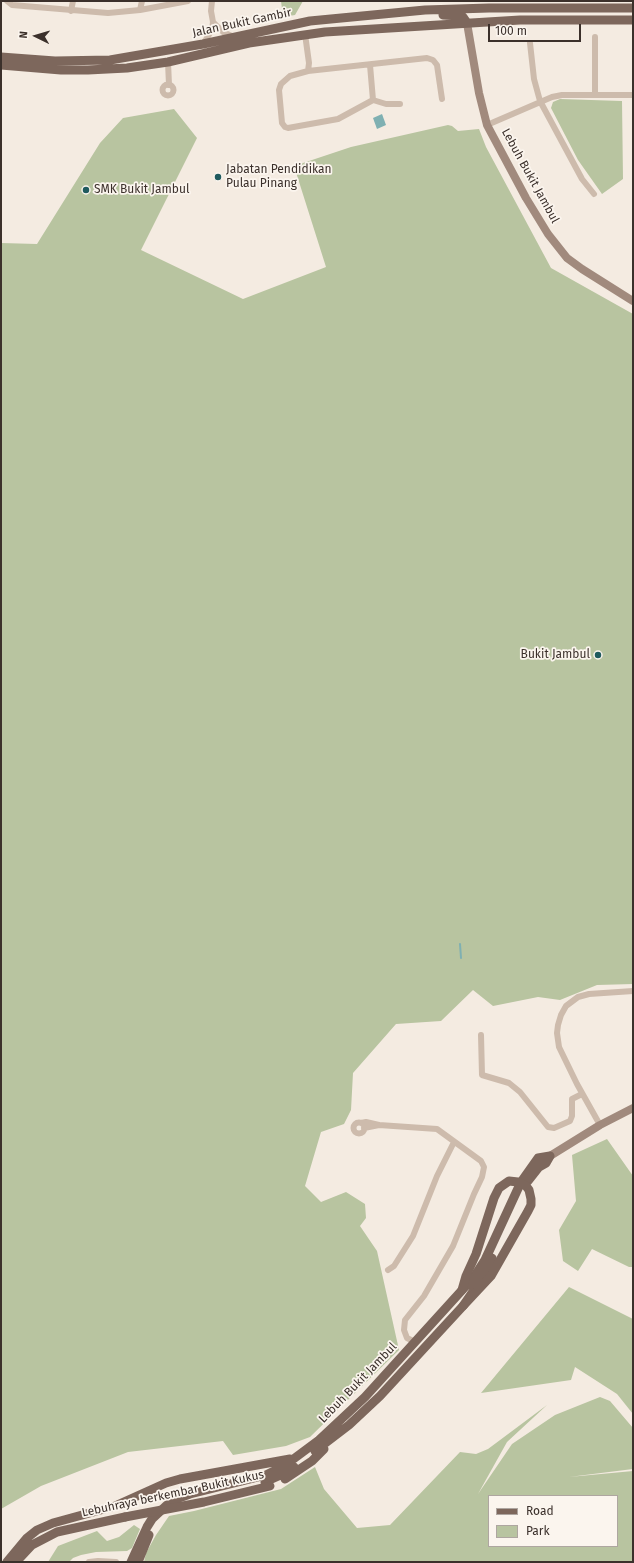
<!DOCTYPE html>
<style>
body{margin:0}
#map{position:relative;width:634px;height:1563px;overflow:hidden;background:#f4ebe1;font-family:"Fira Sans",sans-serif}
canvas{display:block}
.frame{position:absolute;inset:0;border:2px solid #3b302b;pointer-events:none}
.legend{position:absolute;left:488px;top:1495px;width:130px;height:52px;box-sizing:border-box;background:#fbf5ee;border:1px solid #aea6a0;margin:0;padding:5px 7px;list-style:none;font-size:12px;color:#3b302b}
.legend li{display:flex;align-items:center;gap:8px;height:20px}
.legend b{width:20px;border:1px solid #aea6a0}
.north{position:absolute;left:16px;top:16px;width:40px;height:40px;-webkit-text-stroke:3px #fbf5ee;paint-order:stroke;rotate:275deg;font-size:11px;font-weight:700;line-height:16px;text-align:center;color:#3b302b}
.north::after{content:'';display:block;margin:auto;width:14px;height:18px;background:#3b302b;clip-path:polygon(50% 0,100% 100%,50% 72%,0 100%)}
.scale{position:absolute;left:488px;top:24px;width:93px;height:18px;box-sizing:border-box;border:2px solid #3b302b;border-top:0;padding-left:5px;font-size:12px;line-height:14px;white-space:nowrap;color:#3b302b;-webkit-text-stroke:3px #fbf5ee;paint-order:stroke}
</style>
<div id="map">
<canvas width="634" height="1563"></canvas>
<div class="frame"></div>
<ul class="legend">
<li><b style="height:5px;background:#7d675c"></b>Road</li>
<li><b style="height:11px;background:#b8c4a0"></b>Park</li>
</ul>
<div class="north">N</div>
<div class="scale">100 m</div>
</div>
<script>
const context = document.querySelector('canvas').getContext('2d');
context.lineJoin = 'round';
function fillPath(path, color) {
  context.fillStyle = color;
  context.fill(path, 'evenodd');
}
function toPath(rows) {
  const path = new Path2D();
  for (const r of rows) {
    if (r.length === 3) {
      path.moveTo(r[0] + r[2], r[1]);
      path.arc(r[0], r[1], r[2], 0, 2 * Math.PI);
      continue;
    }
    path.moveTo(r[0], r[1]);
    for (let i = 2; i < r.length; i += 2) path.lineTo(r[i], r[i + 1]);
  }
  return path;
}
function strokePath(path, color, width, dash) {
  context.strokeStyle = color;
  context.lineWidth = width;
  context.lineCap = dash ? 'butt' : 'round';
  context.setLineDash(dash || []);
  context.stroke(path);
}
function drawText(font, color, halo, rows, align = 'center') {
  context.font = font + ' "Fira Sans",sans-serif';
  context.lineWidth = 3.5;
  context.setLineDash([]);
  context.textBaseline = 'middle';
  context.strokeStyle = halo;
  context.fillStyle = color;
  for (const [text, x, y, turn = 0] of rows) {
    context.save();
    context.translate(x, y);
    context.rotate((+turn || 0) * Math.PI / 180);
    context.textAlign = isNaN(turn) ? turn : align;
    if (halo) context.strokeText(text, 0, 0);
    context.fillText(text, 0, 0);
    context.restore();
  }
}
const green = toPath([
 [281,1,303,1,295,15,283,17],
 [560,99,622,101,623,179,602,194,578,160,551,108,553,102],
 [174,109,197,138,141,250,243,299,326,267,294,166,351,147,448,125,452,126,458,131,479,129,486,147,551,268,633,314,633,984,597,985,560,1000,538,997,493,1006,473,990,441,1021,396,1024,353,1073,351,1110,344,1124,321,1132,305,1186,321,1202,346,1192,365,1204,366,1218,360,1226,377,1251,399,1350,310,1437,286,1446,233,1455,223,1441,128,1452,41,1486,1,1509,1,243,37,244,100,143,123,118],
 [607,1139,633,1176,633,1267,629,1267,592,1249,578,1271,563,1261,559,1230,576,1201,572,1155],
 [569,1287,633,1319,633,1414,617,1394,575,1367,571,1380,481,1393],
 [600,1397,610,1401,633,1428,633,1469,569,1477,633,1471,633,1562,144,1562,146,1553,156,1535,169,1516,194,1511,281,1489,315,1467,324,1489,357,1528,390,1525,460,1452,476,1454,488,1449,547,1405,507,1442,478,1494,512,1444,555,1415],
 [489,1496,617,1496,617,1546,489,1546],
 [134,1525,140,1529,132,1548,127,1551,96,1552,81,1555,73,1558,69,1562,48,1562,58,1546,97,1531,107,1541,119,1537]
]);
const water = toPath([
 [382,114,386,125,377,129,373,118]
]);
const stream = toPath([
 [460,944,461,958]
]);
const minor = toPath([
 [7,1,12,5,108,13,140,10,188,1],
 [140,10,142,1],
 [71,11,73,1],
 [213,22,223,32,234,37],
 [305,34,309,63,308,71],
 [530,43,534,79,540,101,582,179,594,194],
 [203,44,212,30,213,22,211,11,212,1],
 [168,62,169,85],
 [370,65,373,100],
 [168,90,5.5],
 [595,95,595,37],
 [400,104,386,104,373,100,338,119,288,128,285,127,282,123,279,90,281,84,290,76,308,71,427,58,433,60,437,65,442,99],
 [487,125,552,97,562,95,633,95],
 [481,1035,482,1075,509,1083,520,1092,548,1127,554,1128,570,1121,572,1116,572,1099,582,1094],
 [359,1128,5.5],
 [361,1123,366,1122,379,1125,364,1128],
 [379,1125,437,1129,481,1161,484,1167,482,1177,474,1194,453,1246,424,1296,405,1320,404,1330,407,1338,415,1342],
 [600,1125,577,1084,559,1047,557,1033,558,1025,561,1015,566,1006,578,997,589,994,633,991],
 [388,1270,394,1266,413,1236,437,1176,454,1142],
 [89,1562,98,1561,116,1562]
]);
const secondary = toPath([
 [467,23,479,93,487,125,526,198,548,234,567,258,582,269,633,301],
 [550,1156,600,1125,633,1108]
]);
const primary = toPath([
 [443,15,460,16,463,17,467,23],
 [1,57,55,61,110,60,203,44,310,21,425,10,489,8,633,8],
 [1,65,61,70,88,70,127,68,168,62,249,43,325,32,520,20,633,20],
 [528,1181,539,1167,546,1163,550,1156],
 [315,1451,349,1425,380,1396,463,1306,485,1274,492,1258],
 [285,1479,312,1461,324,1449],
 [265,1482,283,1474,294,1467],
 [7,1562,27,1538,37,1530,53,1523,115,1506,166,1483,180,1479,290,1459],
 [16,1562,32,1545,57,1532,125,1517],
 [131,1562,147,1527,152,1519,168,1504,179,1498,190,1494,266,1475,284,1466,319,1440,365,1397,474,1277,485,1260,521,1182,538,1158,550,1156],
 [138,1562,149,1535]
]);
const primaryBridge = toPath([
 [462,1290,466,1276,476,1254,494,1198,499,1188,509,1181,518,1182,526,1186,529,1190,531,1199,531,1205,528,1211,491,1276,463,1306],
 [125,1517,204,1502,270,1486]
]);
const markers = [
 [218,177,4,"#1f5a5e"],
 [86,190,4,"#1f5a5e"],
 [598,655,4,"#1f5a5e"]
];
const streetNames = [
 ["Jalan Bukit Gambir",242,23,-12],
 ["Lebuh Bukit Jambul",530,176,61],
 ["Lebuh Bukit Jambul",358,1383,-46],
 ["Lebuhraya berkembar Bukit Kukus",173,1494,-12]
];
const poiNames = [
 ["Jabatan Pendidikan",226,170],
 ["Pulau Pinang",226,184],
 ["SMK Bukit Jambul",94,190],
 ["Bukit Jambul",590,655,"right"]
];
fillPath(green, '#b8c4a0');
fillPath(water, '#7fb0b2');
strokePath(stream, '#7fb0b2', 2);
strokePath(minor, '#cdbbac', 6);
strokePath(secondary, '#a18a7d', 8);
strokePath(primary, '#7d675c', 9);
strokePath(primaryBridge, '#7d675c', 9);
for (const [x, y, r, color] of markers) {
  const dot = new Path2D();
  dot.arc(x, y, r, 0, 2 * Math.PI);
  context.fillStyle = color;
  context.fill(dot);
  strokePath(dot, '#fbf5ee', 1.5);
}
drawText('12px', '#3b302b', '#fbf5ee', streetNames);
drawText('12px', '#3b302b', '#fbf5ee', poiNames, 'left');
</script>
